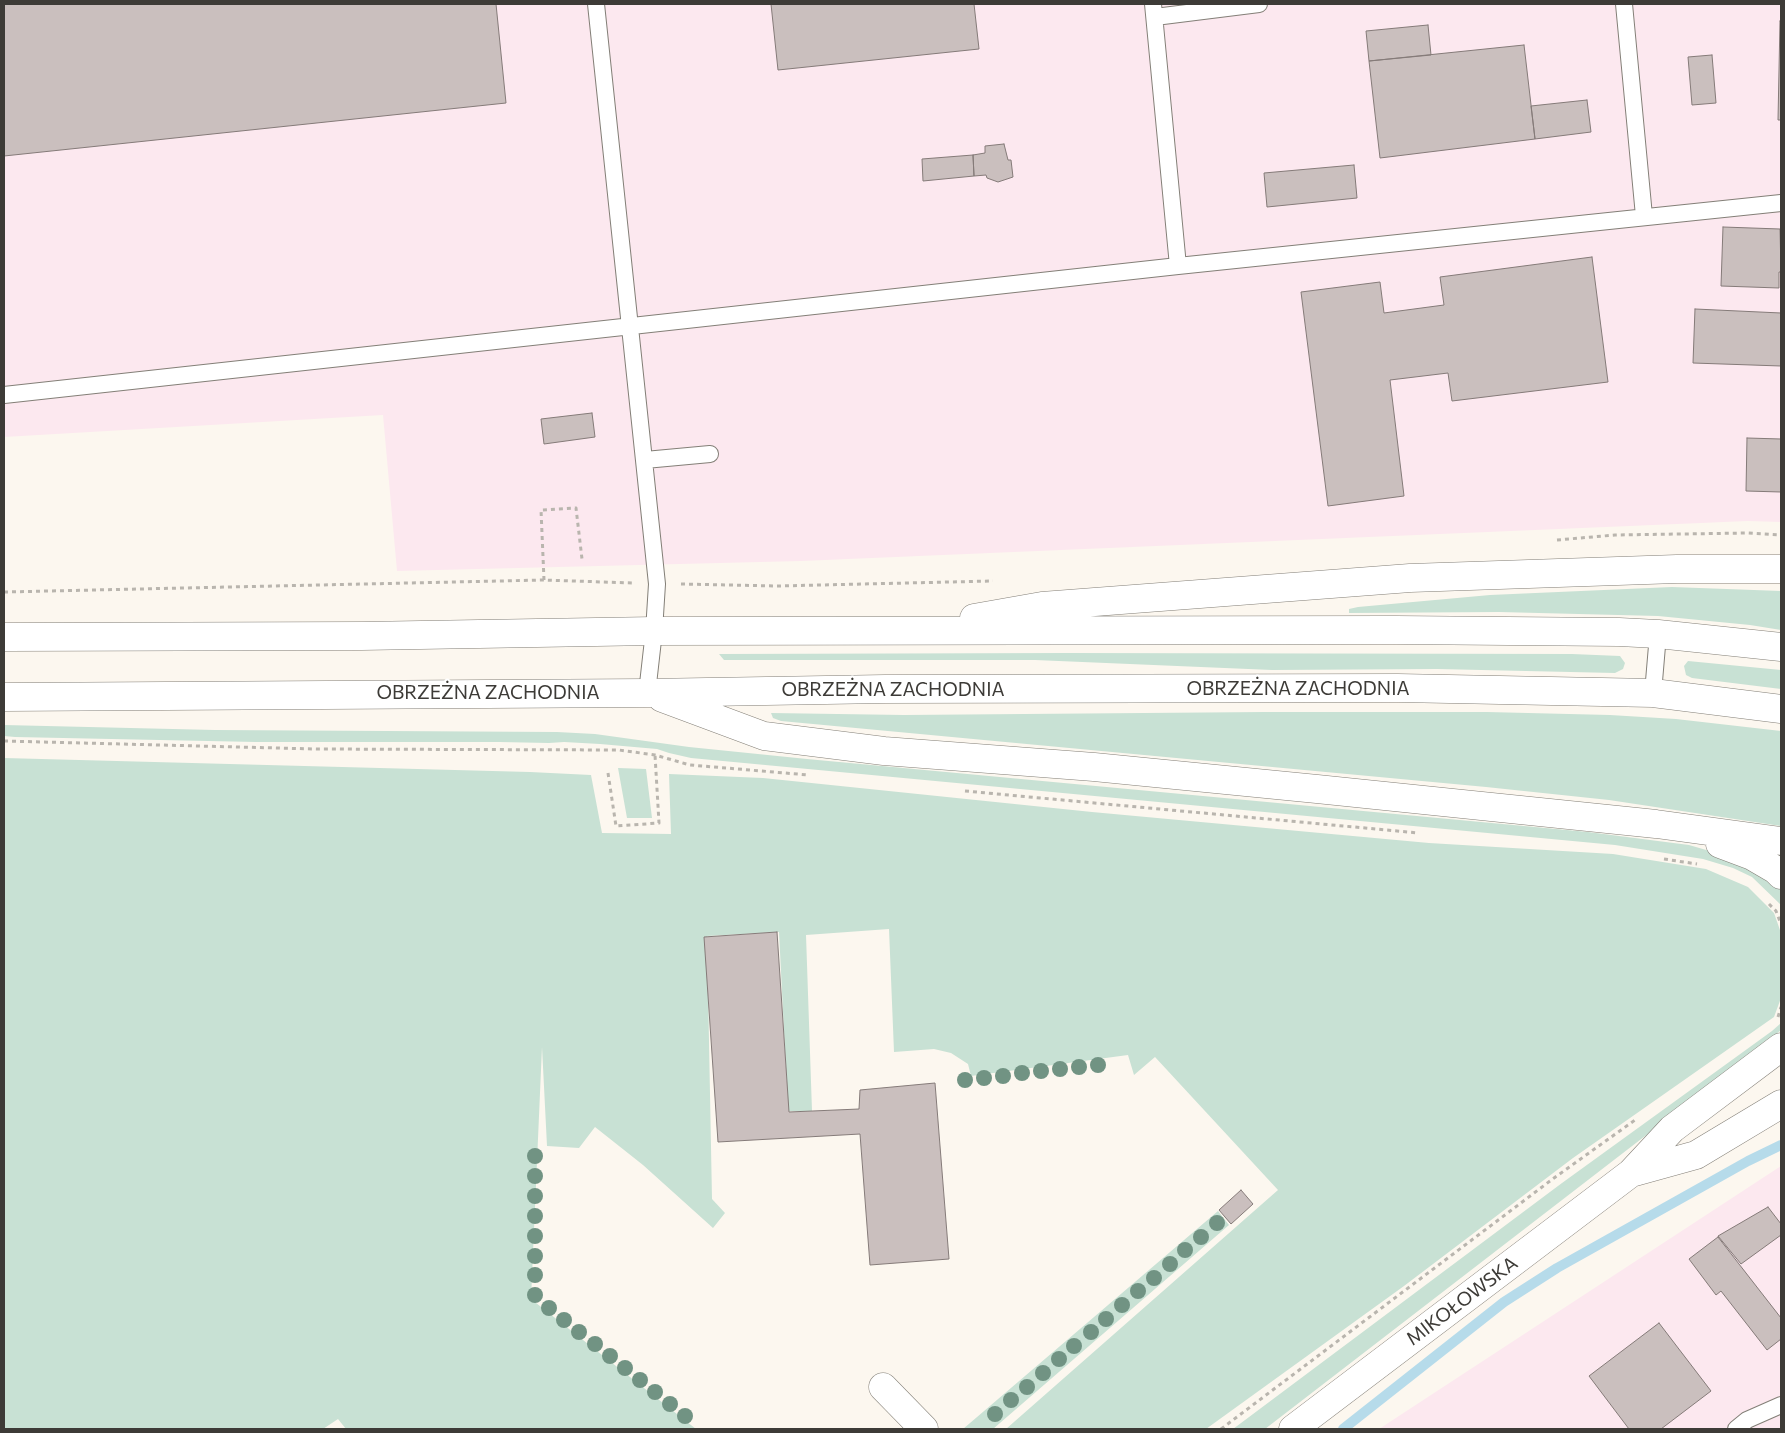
<!DOCTYPE html>
<meta charset="utf-8">
<style>
body{margin:0}
#map{position:relative;width:1785px;height:1433px;overflow:hidden;background:#fcf7ef;font-family:Commissioner,sans-serif}
canvas{display:block}
.frame{position:absolute;inset:0;border:5px solid #3d3b37;pointer-events:none}
</style>
<div id="map">
<canvas width="1785" height="1433"></canvas>
<div class="frame"></div>
</div>
<script>
const context = document.querySelector('canvas').getContext('2d');
context.lineJoin = 'round';
function fillPath(path, color) {
  context.fillStyle = color;
  context.fill(path, 'evenodd');
}
function toPath(rows) {
  const path = new Path2D();
  for (const r of rows) {
    path.moveTo(r[0], r[1]);
    for (let i = 2; i < r.length; i += 2) path.lineTo(r[i], r[i + 1]);
  }
  return path;
}
function strokePath(path, color, width, dash) {
  context.strokeStyle = color;
  context.lineWidth = width;
  context.lineCap = dash ? 'butt' : 'round';
  context.setLineDash(dash || []);
  context.stroke(path);
}
function drawText(font, color, halo, rows, align = 'center') {
  context.font = font + ' Commissioner,sans-serif';
  context.lineWidth = 4;
  context.setLineDash([]);
  context.textBaseline = 'middle';
  context.strokeStyle = halo;
  context.fillStyle = color;
  for (const [text, x, y, turn = 0] of rows) {
    context.save();
    context.translate(x, y);
    context.rotate((+turn || 0) * Math.PI / 180);
    context.textAlign = isNaN(turn) ? turn : align;
    if (halo) context.strokeText(text, 0, 0);
    context.fillText(text, 0, 0);
    context.restore();
  }
}
const industrial = toPath([
 [4,4,1781,4,1781,522,1748,521,801,561,397,571,383,415,4,437],
 [1781,1166,1781,1429,1379,1429]
]);
const green = toPath([
 [1672,587,1781,591,1781,630,1750,625,1658,616,1499,612,1349,613,1349,609,1358,607,1490,595],
 [1067,653,1572,654,1620,656,1625,663,1623,669,1615,673,1437,669,1272,670,1035,660,724,660,719,654],
 [1688,661,1781,670,1781,689,1692,678,1686,675,1684,666],
 [1264,712,1487,712,1610,715,1676,719,1781,731,1781,826,1609,800,1486,787,781,721,773,718,771,713,904,715],
 [4,725,215,730,557,732,595,734,689,747,807,759,1588,832,1689,845,1727,856,1781,888,1781,905,1752,877,1733,868,1703,859,1615,845,691,758,669,753,657,749,600,744,564,742,549,743,499,742,256,742,15,737,4,736],
 [4,758,530,772,591,775,602,833,671,834,669,774,763,778,1092,812,1429,843,1613,854,1706,869,1748,887,1774,913,1781,933,1781,998,1774,1017,1573,1158,1404,1286,1206,1429,1006,1429,1278,1190,1155,1057,1134,1075,1128,1055,971,1076,968,1064,951,1053,934,1049,894,1052,889,929,806,935,812,1111,788,1111,779,932,707,936,712,1199,725,1213,713,1228,643,1165,595,1127,579,1148,547,1146,542,1047,531,1299,696,1429,346,1429,338,1419,323,1429,4,1429],
 [618,768,646,769,652,818,627,818],
 [1781,1023,1781,1030,1767,1042,1265,1429,1233,1429,1562,1183,1772,1031],
 [1218,1211,1229,1225,993,1429,963,1429]
]);
const stream = toPath([
 [1343,1429,1504,1302,1557,1268,1748,1161,1781,1145]
]);
const building = toPath([
 [4,4,496,4,506,103,4,156,4,4],
 [771,4,974,4,979,49,778,70,771,4],
 [1780,21,1781,21,1781,120,1778,120,1780,21],
 [1428,25,1431,55,1369,61,1366,31,1428,25],
 [1524,45,1535,139,1380,158,1369,61,1524,45],
 [1712,55,1716,103,1692,105,1688,57,1712,55],
 [1587,100,1591,132,1535,139,1531,106,1587,100],
 [1004,144,1008,160,1011,160,1013,177,998,182,987,178,986,175,974,176,973,155,985,153,985,146,1004,144],
 [973,155,974,176,923,181,922,159,973,155],
 [1354,165,1357,198,1267,207,1264,173,1354,165],
 [1723,227,1780,229,1781,272,1779,272,1779,288,1721,286,1723,227],
 [1592,257,1608,382,1452,401,1448,373,1390,380,1404,496,1328,506,1301,292,1380,282,1384,313,1444,305,1440,277,1592,257],
 [1695,309,1781,313,1781,366,1693,363,1695,309],
 [592,413,595,437,544,444,541,419,592,413],
 [1747,438,1781,439,1781,492,1746,491,1747,438],
 [777,932,789,1112,859,1109,860,1090,935,1083,949,1259,870,1265,860,1134,718,1142,704,937,777,932],
 [1241,1190,1253,1204,1231,1224,1219,1210,1241,1190],
 [1768,1207,1781,1224,1781,1235,1741,1264,1718,1236,1768,1207],
 [1718,1237,1781,1318,1781,1339,1767,1350,1721,1291,1716,1295,1689,1259,1718,1237],
 [1659,1323,1711,1391,1661,1429,1629,1429,1589,1376,1659,1323]
]);
const path = toPath([
 [1557,540,1615,535,1747,533,1781,535],
 [544,580,541,510,576,508,582,559],
 [681,584,777,586,993,581],
 [4,592,544,580,633,583],
 [4,741,316,749,619,750,655,755,690,765,809,775],
 [608,773,616,826,659,823,655,755],
 [965,791,1419,833],
 [1664,859,1697,864],
 [1769,904,1776,911,1781,924],
 [1778,1017,1781,1007],
 [1221,1429,1554,1178,1635,1120]
]);
const service = toPath([
 [596,4,657,584,654,631,647,693],
 [1153,4,1178,266],
 [1624,4,1644,216],
 [1155,17,1259,4],
 [4,395,1178,266,1781,203],
 [645,460,710,454],
 [1653,693,1658,634],
 [1736,1429,1747,1420,1781,1405]
]);
const minor = toPath([
 [883,1387,924,1429]
]);
const tertiary = toPath([
 [974,618,1042,606,1410,578,1677,569,1781,569],
 [4,637,362,636,654,631,1396,630,1619,632,1658,634,1781,647],
 [4,697,647,693,885,689,1398,688,1653,693,1781,709],
 [662,698,764,736,884,751,1094,767,1317,789,1656,824,1781,841],
 [1720,844,1752,856,1776,870,1781,875],
 [1631,1173,1696,1155,1781,1104],
 [1293,1429,1631,1173,1672,1129,1781,1047]
]);
const trees = [
 [1098,1065],
 [1079,1067],
 [1060,1069],
 [1041,1071],
 [1022,1073],
 [1003,1076],
 [984,1078],
 [965,1080],
 [535,1156],
 [535,1176],
 [535,1196],
 [535,1216],
 [1217,1223],
 [535,1236],
 [1201,1237],
 [1185,1250],
 [535,1256],
 [1170,1264],
 [535,1275],
 [1154,1278],
 [1138,1291],
 [535,1295],
 [1122,1305],
 [549,1308],
 [1106,1319],
 [564,1320],
 [579,1332],
 [1091,1332],
 [595,1344],
 [1074,1346],
 [610,1356],
 [1059,1359],
 [625,1368],
 [1043,1373],
 [640,1380],
 [1027,1387],
 [655,1392],
 [1011,1400],
 [670,1404],
 [995,1414],
 [685,1416]
];
const streetNames = [
 ["OBRZEŻNA ZACHODNIA",1298,689],
 ["OBRZEŻNA ZACHODNIA",893,690],
 ["OBRZEŻNA ZACHODNIA",488,693],
 ["MIKOŁOWSKA",1462,1301,-37]
];
fillPath(industrial, '#fce8ef');
fillPath(green, '#c8e1d4');
strokePath(stream, '#b6dbea', 10);
fillPath(building, '#cabfbe');
strokePath(building, '#857b79', 1);
strokePath(service, '#837f77', 18);
strokePath(minor, '#837f77', 29);
strokePath(tertiary, '#837f77', 29);
strokePath(path, '#b9b5ae', 3, [4, 4]);
strokePath(service, '#fff', 16);
strokePath(minor, '#fff', 28);
strokePath(tertiary, '#fff', 28);
context.fillStyle = '#719383';
for (const [x, y] of trees) {
  context.beginPath();
  context.arc(x, y, 8, 0, 2 * Math.PI);
  context.fill();
}
drawText('19px', '#3d3b37', '#fff', streetNames);
</script>
